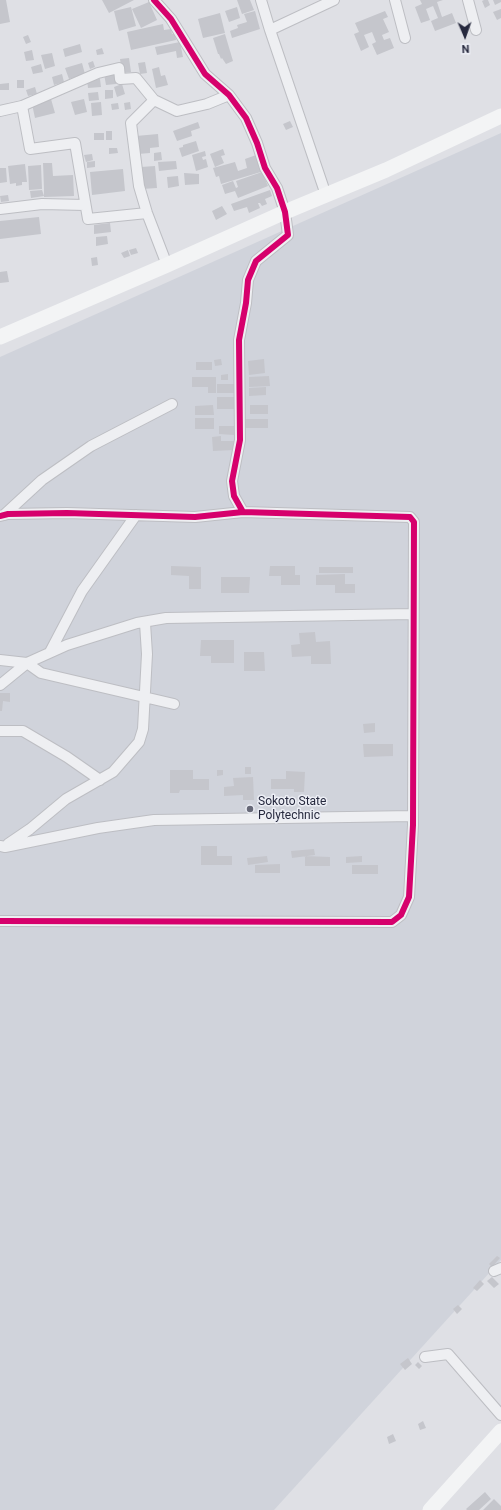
<!DOCTYPE html>
<style>
body{margin:0}
#map{position:relative;width:501px;height:1510px;overflow:hidden;background:#dfe0e5;font-family:Roboto,sans-serif}
canvas{display:block}
.north{position:absolute;left:445px;top:16px;width:40px;height:40px;-webkit-text-stroke:3px #eceef5;paint-order:stroke;rotate:178deg;font-size:11px;font-weight:700;line-height:16px;text-align:center;color:#26293e}
.north::after{content:'';display:block;margin:auto;width:14px;height:18px;background:#26293e;clip-path:polygon(50% 0,100% 100%,50% 72%,0 100%)}
</style>
<div id="map">
<canvas width="501" height="1510"></canvas>
<div class="north">N</div>
</div>
<script>
const context = document.querySelector('canvas').getContext('2d');
context.lineJoin = 'round';
function fillPath(path, color) {
  context.fillStyle = color;
  context.fill(path, 'evenodd');
}
function toPath(rows) {
  const path = new Path2D();
  for (const r of rows) {
    path.moveTo(r[0], r[1]);
    for (let i = 2; i < r.length; i += 2) path.lineTo(r[i], r[i + 1]);
  }
  return path;
}
function strokePath(path, color, width, dash) {
  context.strokeStyle = color;
  context.lineWidth = width;
  context.lineCap = dash ? 'butt' : 'round';
  context.setLineDash(dash || []);
  context.stroke(path);
}
function drawText(font, color, halo, rows, align = 'center') {
  context.font = font + ' Roboto,sans-serif';
  context.lineWidth = 3;
  context.setLineDash([]);
  context.textBaseline = 'middle';
  context.strokeStyle = halo;
  context.fillStyle = color;
  for (const [text, x, y, turn = 0] of rows) {
    context.save();
    context.translate(x, y);
    context.rotate((+turn || 0) * Math.PI / 180);
    context.textAlign = isNaN(turn) ? turn : align;
    if (halo) context.strokeText(text, 0, 0);
    context.fillText(text, 0, 0);
    context.restore();
  }
}
const built = toPath([
 [501,133,501,1260,274,1510,0,1510,0,357]
]);
const building = toPath([
 [0,0,6,0,10,22,0,24],
 [102,0,134,0,109,13],
 [237,0,250,0,254,10,242,14],
 [420,0,443,0,437,2,442,17,452,13,456,23,435,31,431,21,438,18,433,6,426,9,430,20,421,23,415,7,422,4],
 [484,0,488,0,490,5,485,8,482,1],
 [493,0,501,0,501,2,495,5],
 [149,2,157,20,141,28,132,9],
 [131,7,136,26,119,31,114,11],
 [237,7,240,18,229,22,225,11],
 [501,9,501,18,497,20,493,12],
 [255,11,260,29,232,38,230,31,238,28,237,25,247,22,244,14],
 [385,11,388,17,383,19,389,32,382,35,384,40,390,38,394,48,377,55,372,44,376,42,372,32,364,35,369,47,361,51,354,34,359,32,355,23],
 [220,13,225,33,203,38,198,19],
 [163,24,164,30,171,29,172,34,175,33,176,40,131,50,127,32],
 [225,34,233,61,226,64,222,58,221,59,219,54,218,54,213,38],
 [28,35,31,42,26,44,23,37],
 [180,42,183,57,177,58,176,51,157,55,155,47],
 [80,44,82,52,65,57,63,49],
 [102,48,104,54,97,55,96,50],
 [32,50,34,60,26,61,24,52],
 [52,53,55,66,45,69,41,55],
 [129,58,131,72,122,73,120,59],
 [93,61,95,67,90,69,88,63],
 [145,62,147,73,140,74,138,63],
 [82,63,85,74,69,79,65,68],
 [41,64,43,72,33,74,31,67],
 [159,67,161,76,165,75,168,85,156,88,152,69],
 [114,72,116,84,106,85,104,74],
 [62,74,64,82,54,85,52,77],
 [100,79,101,87,88,88,87,80],
 [17,80,24,80,24,88,17,88],
 [9,83,9,90,0,90,0,84],
 [122,84,125,94,117,97,114,87],
 [35,87,37,94,28,96,26,90],
 [105,90,113,90,113,98,105,99],
 [98,92,99,100,89,101,88,93],
 [51,99,55,113,35,118,32,104],
 [84,99,87,112,75,115,71,102],
 [101,102,102,115,92,116,91,103],
 [130,102,131,109,125,110,124,103],
 [118,103,119,109,112,110,111,104],
 [290,121,293,127,286,130,283,124],
 [198,122,200,128,191,131,192,136,177,141,173,131],
 [106,131,112,131,112,140,106,140],
 [94,133,104,133,104,140,94,140],
 [158,134,159,147,150,148,150,153,138,154,136,136],
 [196,141,199,151,182,157,179,148,183,147,183,145],
 [109,148,117,148,118,153,109,154],
 [223,149,225,155,221,156,224,163,215,167,210,154],
 [205,151,206,156,202,157,203,160,206,159,208,167,196,171,192,155],
 [161,152,162,160,154,161,154,153],
 [92,154,93,160,86,162,84,155],
 [259,154,264,171,221,184,219,176,216,177,213,168,235,162,238,171,247,168,245,159],
 [95,161,95,167,87,168,87,162],
 [176,161,177,169,159,171,158,162],
 [43,163,52,163,53,176,73,175,74,196,44,197,44,189,46,189,44,189],
 [25,164,27,182,22,182,22,185,16,186,16,183,10,184,8,166],
 [41,165,42,189,29,190,28,166],
 [155,166,157,188,142,189,141,167],
 [0,168,6,168,7,182,0,183],
 [123,169,125,191,92,195,90,172],
 [262,172,268,186,238,198,235,191,225,194,222,185,233,181,236,188,238,187,236,181],
 [184,173,199,174,199,184,185,185],
 [178,176,179,186,168,188,167,177],
 [42,190,44,196,31,198,30,191],
 [270,190,272,196,265,199,267,204,262,206,260,203,258,203,260,208,249,213,247,207,234,211,231,204],
 [8,195,9,201,1,202,0,196],
 [222,206,227,214,216,220,212,211],
 [39,217,41,234,0,239,0,221],
 [110,223,111,232,94,234,94,225],
 [107,236,108,244,96,246,96,237],
 [136,248,138,253,131,255,129,250],
 [128,250,130,256,124,258,121,253],
 [97,257,98,265,92,266,91,258],
 [7,271,9,282,0,283,0,272],
 [221,359,222,365,215,366,214,360],
 [264,359,265,373,249,375,248,361],
 [196,362,212,362,212,370,196,370],
 [228,374,228,380,221,380,221,375],
 [269,376,270,386,249,387,249,377],
 [192,377,216,377,216,393,208,393,208,387,192,387],
 [217,384,236,384,236,393,217,393],
 [266,387,266,395,249,396,249,388],
 [217,397,235,397,235,409,217,409],
 [213,405,214,415,195,415,195,406],
 [250,405,268,405,268,414,250,414],
 [195,418,214,418,214,429,195,429],
 [244,419,268,419,268,428,244,428],
 [219,426,234,426,234,435,219,434],
 [221,436,221,441,234,441,234,450,213,451,212,437],
 [171,566,201,567,201,589,189,589,189,576,171,575],
 [270,566,295,566,295,575,300,575,300,585,281,585,281,576,269,576],
 [319,567,353,567,353,573,319,573],
 [345,574,345,584,355,584,355,593,335,593,335,585,316,585,316,575],
 [221,577,250,577,249,593,221,593],
 [315,632,316,642,330,641,331,664,311,664,311,656,292,657,291,645,300,644,299,633],
 [201,640,234,640,234,663,211,663,211,656,200,656],
 [244,652,264,652,265,671,244,671],
 [0,693,10,693,10,702,3,701,2,711,0,711],
 [375,723,375,732,364,733,363,724],
 [363,744,393,744,393,756,364,757],
 [245,767,251,767,251,774,245,774],
 [170,770,193,770,193,779,209,779,209,790,180,790,179,793,170,793],
 [217,770,223,770,223,775,217,776],
 [286,771,305,772,304,792,294,792,294,789,271,789,271,779,286,779],
 [253,777,254,800,243,800,243,795,224,796,224,787,234,786,233,778],
 [201,846,217,846,217,856,232,856,232,865,201,865],
 [314,849,315,855,292,858,291,851],
 [267,856,268,862,248,865,247,858],
 [305,856,330,857,330,866,305,866],
 [362,856,362,862,346,863,346,857],
 [280,864,280,873,255,873,255,865],
 [352,865,378,865,378,874,352,874],
 [497,1256,500,1258,492,1267,489,1264],
 [492,1277,499,1284,494,1288,487,1281],
 [480,1280,484,1284,477,1291,473,1288],
 [458,1305,462,1309,457,1314,453,1309],
 [408,1358,412,1364,405,1370,400,1364],
 [418,1362,422,1366,419,1369,415,1365],
 [423,1421,426,1428,420,1430,418,1424],
 [393,1434,396,1441,389,1444,387,1437],
 [485,1492,491,1499,479,1510,467,1510,466,1509],
 [494,1499,501,1506,501,1510,483,1510]
]);
const street = toPath([
 [154,0,171,19,205,74,229,95,246,118,257,143,265,168,277,188,285,212,288,235,256,261,248,280,246,303,239,340,240,440,232,481,234,496,243,512],
 [261,0,270,30,326,195],
 [395,0,405,38],
 [468,0,476,30],
 [270,30,334,0],
 [154,100,177,111,207,104,229,95],
 [22,106,30,149,75,143,88,219,147,213],
 [0,111,22,106,98,73,119,68,120,79,136,78,154,100,131,123,139,186,147,213,167,265],
 [0,209,42,204,85,205],
 [4,515,42,480,91,446,172,404],
 [0,516,8,514,67,513,195,517,243,512,410,517,414,522,413,825,409,897,401,915,392,922,0,921],
 [50,652,82,591,136,515],
 [0,660,27,663,67,645,137,623,166,618,413,614],
 [0,685,27,663,41,673,174,704],
 [0,731,23,731,67,757,100,780],
 [8,844,30,829,66,799,113,772,139,742,143,729,147,654,145,623],
 [0,846,5,847,98,828,154,820,413,816],
 [494,1271,501,1268],
 [425,1357,448,1354,501,1415]
]);
const secondary = toPath([
 [0,337,167,265,285,212,386,170,501,116],
 [430,1510,501,1431]
]);
const cycleway = toPath([
 [154,0,171,19,205,74,229,95,246,118,257,143,265,168,277,188,285,212,288,235,256,261,248,280,246,303,239,340,240,440,232,481,234,496,243,512],
 [0,516,8,514,67,513,195,517,243,512,410,517,414,522,413,825,409,897,401,915,392,922,0,921]
]);
const markers = [
 [250,809,4,"#676978"]
];
const poiNames = [
 ["Sokoto State",258,802],
 ["Polytechnic",258,816]
];
fillPath(built, '#d0d3db');
fillPath(building, '#c5c6cc');
strokePath(street, '#bdbec3', 12);
strokePath(street, '#eeeff2', 10);
strokePath(secondary, '#f3f4f5', 15);
strokePath(cycleway, '#d6006c', 6);
for (const [x, y, r, color] of markers) {
  const dot = new Path2D();
  dot.arc(x, y, r, 0, 2 * Math.PI);
  context.fillStyle = color;
  context.fill(dot);
  strokePath(dot, '#eceef5', 1.5);
}
drawText('12px', '#26293e', '#eceef5', poiNames, 'left');
</script>
